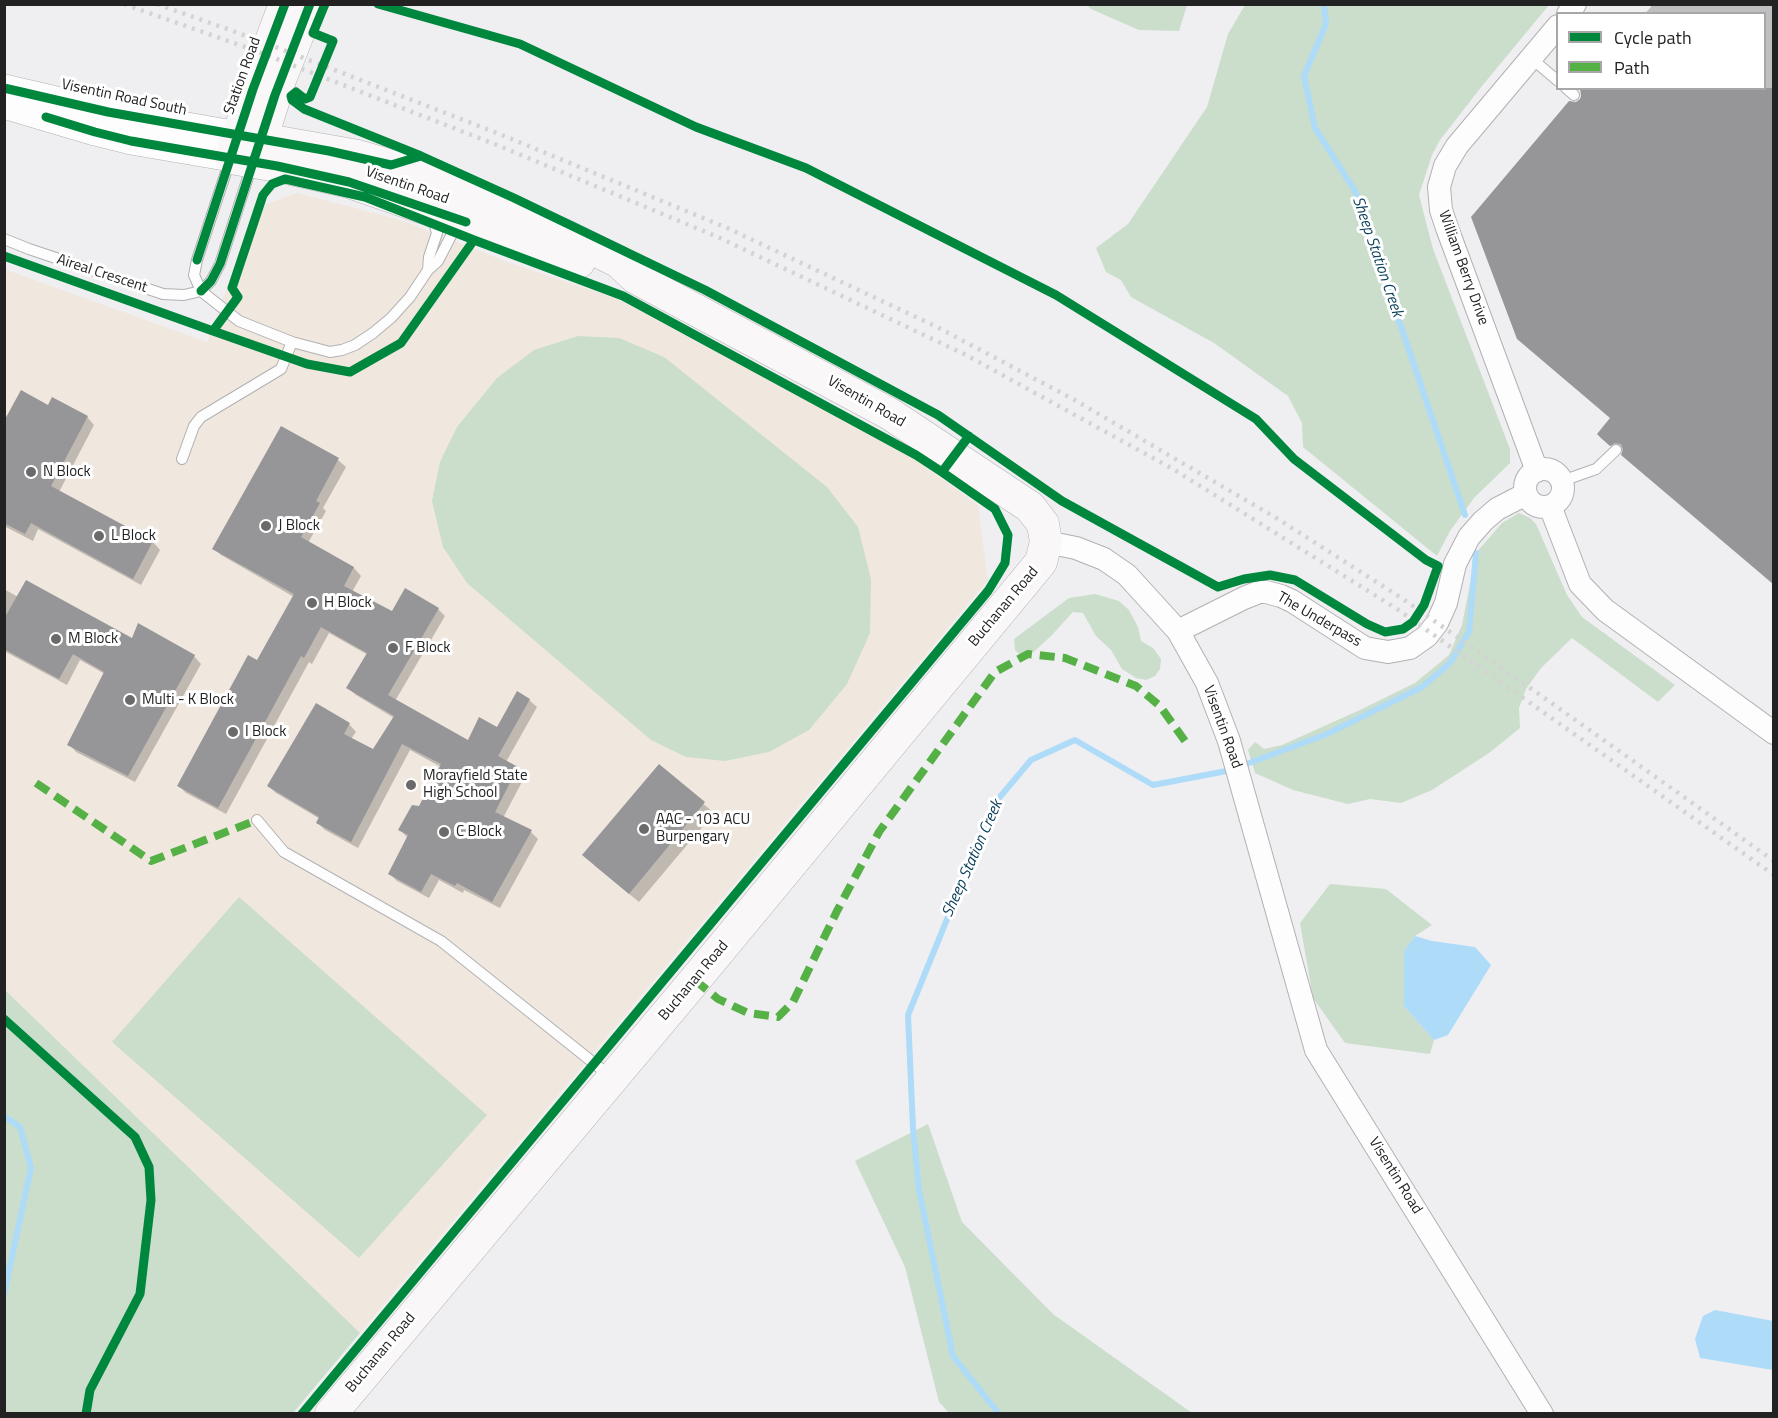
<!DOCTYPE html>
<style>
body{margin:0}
#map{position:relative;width:1778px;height:1418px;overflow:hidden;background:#efeff2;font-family:"Titillium Web",sans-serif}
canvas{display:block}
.frame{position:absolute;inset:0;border:6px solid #222223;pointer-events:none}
.legend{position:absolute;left:1556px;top:12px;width:210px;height:78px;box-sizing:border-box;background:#fff;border:2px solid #a7a7a7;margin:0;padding:8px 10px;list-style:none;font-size:18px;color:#222223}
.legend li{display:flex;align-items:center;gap:12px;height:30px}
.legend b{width:30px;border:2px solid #a7a7a7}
</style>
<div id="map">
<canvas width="1778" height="1418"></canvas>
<div class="frame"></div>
<ul class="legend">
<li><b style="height:8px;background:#00873e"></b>Cycle path</li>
<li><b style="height:8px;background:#55b145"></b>Path</li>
</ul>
</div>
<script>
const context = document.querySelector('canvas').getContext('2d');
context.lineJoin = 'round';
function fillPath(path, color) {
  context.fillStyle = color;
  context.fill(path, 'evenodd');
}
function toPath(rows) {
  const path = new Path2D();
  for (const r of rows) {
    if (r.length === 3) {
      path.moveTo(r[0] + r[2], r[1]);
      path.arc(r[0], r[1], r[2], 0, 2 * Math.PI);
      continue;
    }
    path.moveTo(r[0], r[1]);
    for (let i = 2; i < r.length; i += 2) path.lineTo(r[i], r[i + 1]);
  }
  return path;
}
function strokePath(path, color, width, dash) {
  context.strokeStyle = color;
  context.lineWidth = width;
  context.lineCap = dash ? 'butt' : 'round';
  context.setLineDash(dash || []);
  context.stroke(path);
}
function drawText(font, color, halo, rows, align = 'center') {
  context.font = font + ' "Titillium Web",sans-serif';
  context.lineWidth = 6;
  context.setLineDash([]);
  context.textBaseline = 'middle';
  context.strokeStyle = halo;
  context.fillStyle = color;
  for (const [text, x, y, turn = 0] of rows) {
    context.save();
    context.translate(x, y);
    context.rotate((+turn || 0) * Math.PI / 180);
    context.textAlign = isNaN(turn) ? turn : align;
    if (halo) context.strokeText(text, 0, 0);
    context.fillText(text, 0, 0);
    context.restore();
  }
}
const education = toPath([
 [297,193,401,220,513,264,618,299,911,456,978,505,988,580,360,1333,5,990,4,269,207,342,256,208]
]);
const green = toPath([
 [1087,5,1187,5,1179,31,1139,30,1091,9],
 [1245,5,1549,5,1482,86,1440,140,1432,155,1419,195,1433,249,1510,449,1510,463,1474,498,1450,531,1437,556,1303,447,1302,423,1288,396,1214,343,1131,297,1121,280,1106,272,1096,248,1128,224,1207,107,1228,34],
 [578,336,619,338,664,357,827,487,858,527,871,579,870,633,847,684,809,730,769,752,725,761,686,757,651,740,467,583,443,547,432,501,440,462,457,427,497,378,534,350],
 [1519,513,1530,518,1536,524,1567,595,1582,617,1675,685,1658,702,1572,638,1541,668,1526,689,1519,708,1520,728,1489,753,1432,790,1401,803,1370,799,1348,804,1293,790,1255,773,1248,750,1255,742,1264,749,1282,745,1360,710,1415,683,1449,655,1462,625,1476,553,1502,523],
 [1095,594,1119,601,1129,610,1138,627,1141,641,1153,648,1161,659,1160,669,1155,676,1146,680,1136,678,1122,669,1111,650,1096,636,1083,613,1073,612,1051,636,1028,657,1019,654,1015,650,1014,639,1069,598],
 [1330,884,1386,889,1432,925,1415,936,1404,951,1404,1006,1434,1040,1430,1054,1345,1043,1313,998,1300,923],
 [239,897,487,1115,359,1258,112,1042],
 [5,990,360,1333,293,1413,5,1413],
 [928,1124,962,1222,1053,1314,1192,1413,950,1414,939,1402,905,1267,855,1161]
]);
const water = toPath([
 [1415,936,1432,941,1475,947,1491,965,1448,1035,1434,1040,1404,1006,1404,951],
 [1715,1310,1773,1321,1773,1370,1700,1358,1695,1339,1703,1316]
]);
const shadow = toPath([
 [1653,4,1774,4,1774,583,1631,463,1625,449,1619,452,1606,442,1612,418,1764,88,1764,14,1645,14],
 [49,407,87,417,94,425,59,492,153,542,160,550,141,585,38,529,33,541,4,526,4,425],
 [282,428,338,460,346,467,323,508,326,511,308,543,354,568,361,576,352,592,392,613,438,609,445,616,395,701,468,742,498,729,529,700,537,707,506,762,517,768,525,776,503,818,531,832,538,839,500,908,464,890,463,893,439,880,429,898,397,881,390,874,407,837,400,830,419,808,441,767,410,750,358,848,325,830,318,823,320,819,276,793,268,786,349,724,356,732,351,739,374,751,394,718,356,695,348,688,368,655,329,633,312,664,309,662,226,814,186,793,179,786,257,662,294,597,221,555,213,548],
 [4,589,18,597,132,640,194,656,201,664,135,782,76,752,69,744,105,674,80,660,67,685,4,651],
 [659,766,714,813,639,902,594,865]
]);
const stream = toPath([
 [1324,4,1326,24,1304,76,1315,128,1355,191,1465,515],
 [1241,766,1327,734,1422,687,1450,663,1469,632,1476,553],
 [4,1116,20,1127,31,1168,4,1294],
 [999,1414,953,1356,919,1190,913,1128,908,1015,994,804,1031,760,1075,740,1153,785,1232,770]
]);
const building = toPath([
 [1580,88,1773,88,1773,584,1621,455,1623,449,1621,444,1615,443,1610,446,1602,439,1597,434,1610,418,1517,339,1471,217,1569,101,1576,102,1580,99,1581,96],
 [21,390,48,405,52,397,88,416,51,486,153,541,133,579,31,523,25,534,4,523,4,421],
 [281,426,339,458,316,501,320,503,301,537,354,567,344,586,392,611,405,588,439,608,388,695,468,740,479,717,497,727,517,691,530,699,498,756,518,767,495,812,532,830,492,902,457,883,455,886,431,874,421,892,388,874,408,835,398,830,412,805,419,806,441,764,402,744,351,842,316,823,319,817,267,786,316,703,350,723,344,734,373,749,394,716,346,688,367,653,321,627,304,658,301,656,218,808,177,786,248,655,257,660,294,594,212,549],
 [26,580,132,638,138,623,195,655,128,776,67,745,104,672,73,654,59,679,4,649,4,619],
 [659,764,705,802,629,894,582,855]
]);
const service = toPath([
 [1531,58,1558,81],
 [1566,88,1574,95],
 [230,160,197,260,194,275,201,291,239,321,292,342],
 [4,239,29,249,163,294,184,295,201,291,211,281,220,264,252,165],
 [428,270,429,257,437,233,432,215],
 [182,459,194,426,201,417,281,369,292,342,330,352,342,350,355,345,373,333,391,318,410,297,428,270,438,261,453,232,461,226],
 [1562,481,1596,469,1616,450],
 [257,820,284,852,441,941,610,1076]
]);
const minor = toPath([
 [1568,14,1575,4],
 [1544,488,19],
 [1537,471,1447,228,1441,210,1439,187,1445,166,1457,146,1558,26],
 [1550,506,1580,584,1605,610,1774,733],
 [1046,542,1076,548,1104,559,1127,575,1178,631,1207,683,1229,741,1316,1050,1542,1414],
 [1178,631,1244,598,1259,592,1266,592,1281,596,1292,601,1365,648,1388,652,1410,648,1427,636,1437,623,1446,603,1455,564,1469,537,1483,521,1497,509,1526,494]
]);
const tertiary = toPath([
 [4,88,108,112,238,135],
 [4,105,95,132,131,141,231,158]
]);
const secondary = toPath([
 [285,4,253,89,231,158,277,166,349,182,579,262],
 [238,135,358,156,423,175,476,196,566,236,619,262,636,278,890,414,1030,507,1043,524,1046,542,1041,562,695,980,331,1414],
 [255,159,281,77,310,4]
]);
const rail = toPath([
 [124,4,251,49,497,145,720,238,966,355,1173,469,1397,609,1774,875],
 [157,4,255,39,502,135,725,227,935,326,1073,399,1278,519,1403,599,1543,697,1774,861]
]);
const quiet = toPath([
 [36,783,151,861,257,820],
 [695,980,718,999,748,1013,778,1017,793,1002,837,911,879,832,995,672,1028,654,1065,658,1136,686,1160,706,1185,741]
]);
const cycleway = toPath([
 [325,4,313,33,333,41,310,97,305,99,296,92,291,96,292,100,304,109,421,156,514,198,705,290,938,415,1062,501,1218,587,1244,579,1270,575,1295,580,1367,624,1385,632,1403,629,1413,622,1424,605,1438,566,1426,560,1294,459,1256,419,1056,295,806,168,696,127,520,44,378,4],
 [4,88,108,112,329,151,391,165,421,156],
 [46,117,95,132,131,141,277,166,349,182,466,222],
 [4,256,213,331,238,297,232,288,263,195,272,184,285,179,365,197,474,240],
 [197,260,253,89,285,4],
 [201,291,211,281,220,264,275,95,310,4],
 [213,331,307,364,350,372,401,343,474,240,623,296,916,455,942,472],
 [4,1019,135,1137,149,1167,151,1200,140,1294,90,1390,86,1414],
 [302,1414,988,591,1005,563,1008,535,995,509,942,472,969,436]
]);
const markers = [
 [31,472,6,"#6a6a6b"],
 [266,526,6,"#6a6a6b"],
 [99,536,6,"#6a6a6b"],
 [312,603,6,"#6a6a6b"],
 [56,639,6,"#6a6a6b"],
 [393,648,6,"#6a6a6b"],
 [130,700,6,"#6a6a6b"],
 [233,732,6,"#6a6a6b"],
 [411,785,6,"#6a6a6b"],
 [644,829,6,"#6a6a6b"],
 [444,832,6,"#6a6a6b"]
];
const streetNames = [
 ["Station Road",243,76,-70],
 ["Visentin Road South",124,98,12],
 ["Visentin Road",407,186,19],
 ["William Berry Drive",1463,268,70],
 ["Aireal Crescent",102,274,18],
 ["Visentin Road",866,402,30],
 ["Buchanan Road",1004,607,-50],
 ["The Underpass",1319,620,30],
 ["Visentin Road",1222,727,70],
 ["Buchanan Road",694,981,-50],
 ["Visentin Road",1395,1176,58],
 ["Buchanan Road",381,1353,-50]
];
const poiNames = [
 ["N Block",43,472],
 ["J Block",278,526],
 ["L Block",111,536],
 ["H Block",324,603],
 ["M Block",68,639],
 ["F Block",405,648],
 ["Multi - K Block",142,700],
 ["I Block",245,732],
 ["Morayfield State",423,776],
 ["High School",423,793],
 ["AAC - 103 ACU",656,820],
 ["Burpengary",656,837],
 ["C Block",456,832]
];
const waterNames = [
 ["Sheep Station Creek",1377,257,71],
 ["Sheep Station Creek",973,859,-66]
];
fillPath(education, '#f0e8df');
fillPath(green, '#cbddcb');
fillPath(water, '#addbf8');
fillPath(shadow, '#0003');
strokePath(stream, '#addbf8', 6);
fillPath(building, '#969597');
strokePath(service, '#b1b1b4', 12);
strokePath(minor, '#b1b1b4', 24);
strokePath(tertiary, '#b1b1b4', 28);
strokePath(secondary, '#b1b1b4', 33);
strokePath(service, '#fdfdfd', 10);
strokePath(minor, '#fdfdfd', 22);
strokePath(tertiary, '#fdfdfd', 27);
strokePath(secondary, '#f9f7f8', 32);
strokePath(rail, '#d3d3d4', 4.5, [3, 6]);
strokePath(quiet, '#55b145', 8, [15, 8]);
strokePath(cycleway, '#00873e', 9);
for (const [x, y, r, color] of markers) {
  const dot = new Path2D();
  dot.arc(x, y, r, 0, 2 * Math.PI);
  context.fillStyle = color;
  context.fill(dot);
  strokePath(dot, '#fff', 2);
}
drawText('15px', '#222223', '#fff', streetNames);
drawText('15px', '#222223', '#fff', poiNames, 'left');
drawText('italic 16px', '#0b415b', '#fff', waterNames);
</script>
